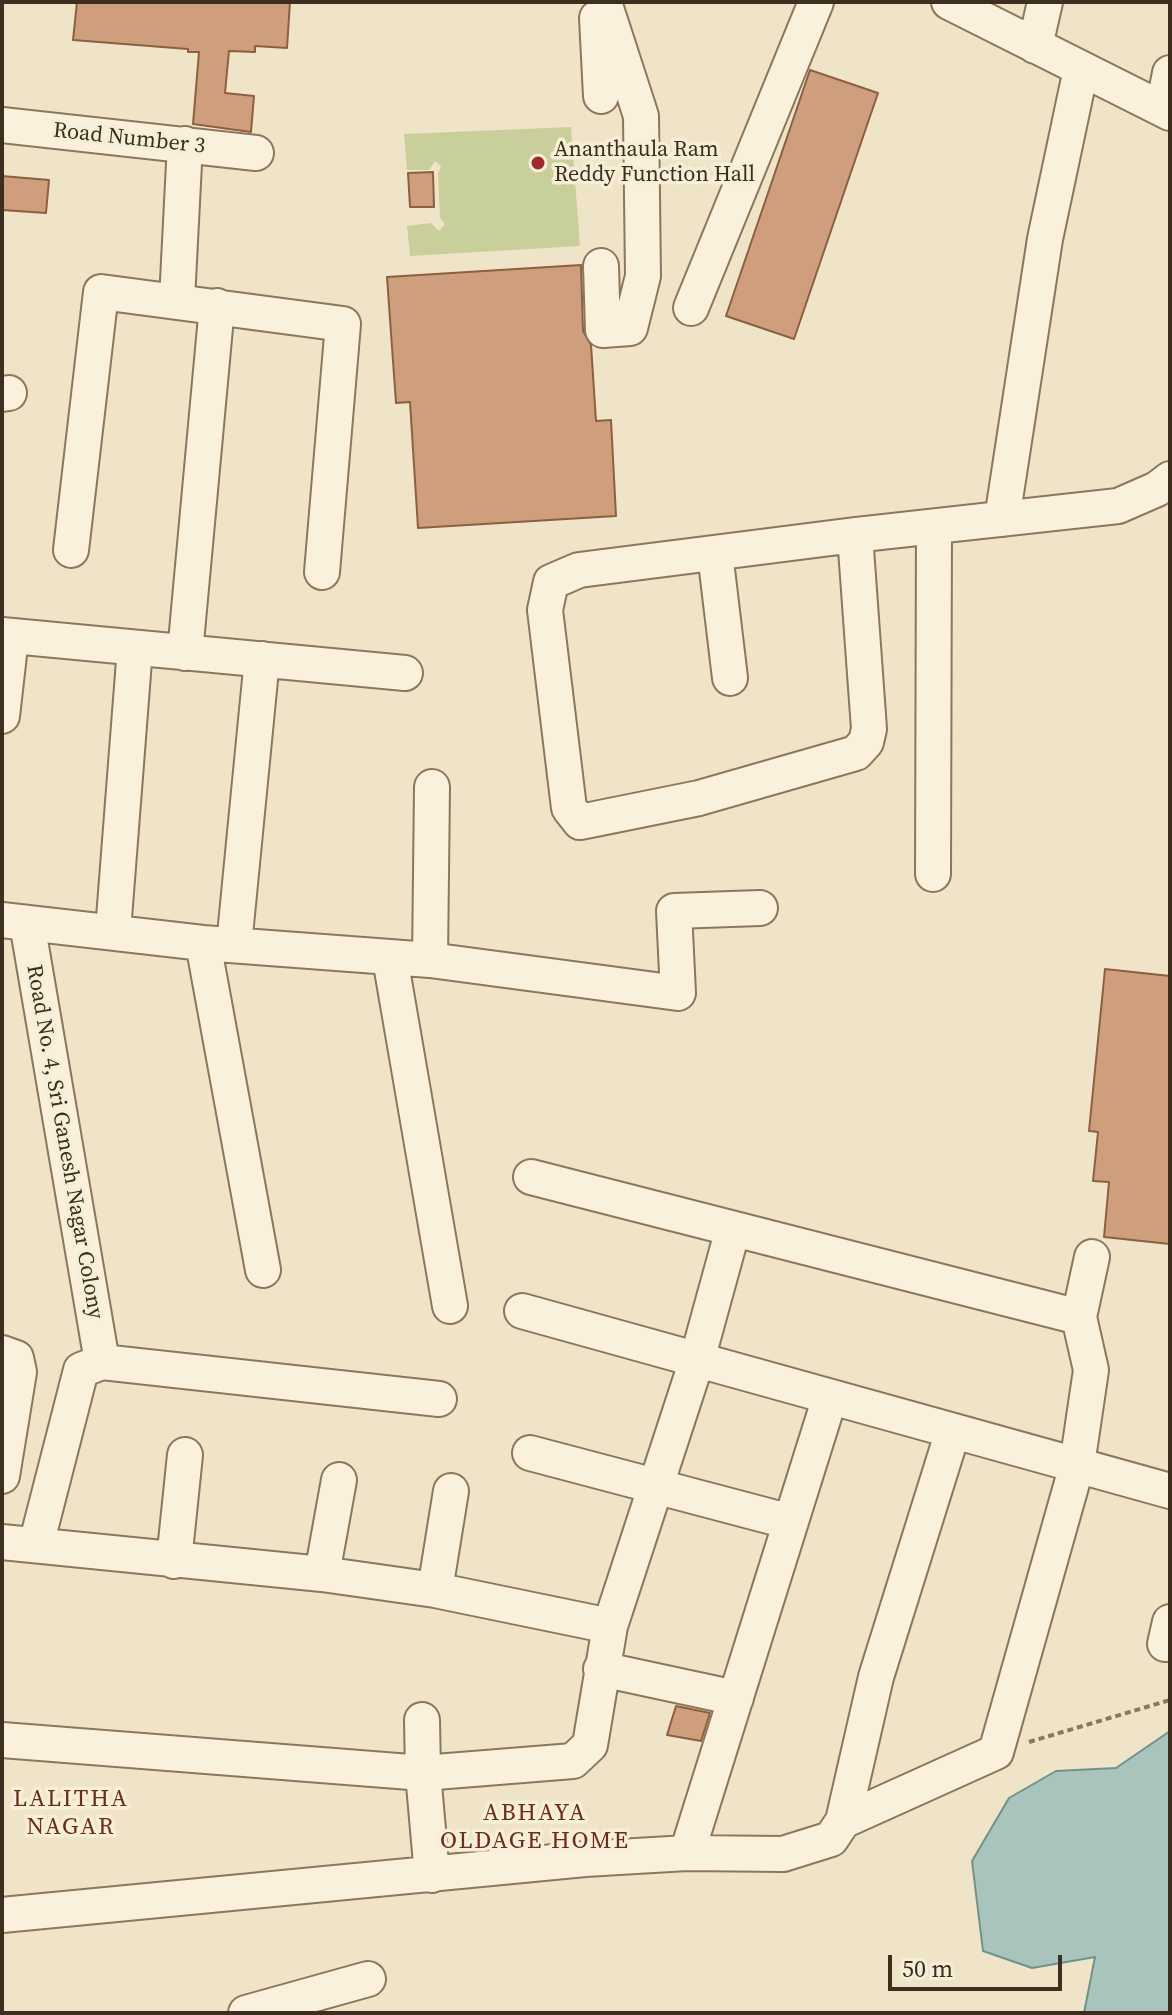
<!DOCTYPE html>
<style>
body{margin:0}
#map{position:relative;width:1172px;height:2015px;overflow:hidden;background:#f0e4c8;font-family:"Source Serif 4",serif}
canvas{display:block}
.frame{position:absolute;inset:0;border:4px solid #3d2e20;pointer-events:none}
.scale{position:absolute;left:888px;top:1955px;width:174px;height:36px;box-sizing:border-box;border:4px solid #3d2e20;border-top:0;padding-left:10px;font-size:24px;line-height:28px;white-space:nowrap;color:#3d2e20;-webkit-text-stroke:6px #f7eed8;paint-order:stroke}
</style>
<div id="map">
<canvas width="1172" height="2015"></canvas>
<div class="frame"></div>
<div class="scale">50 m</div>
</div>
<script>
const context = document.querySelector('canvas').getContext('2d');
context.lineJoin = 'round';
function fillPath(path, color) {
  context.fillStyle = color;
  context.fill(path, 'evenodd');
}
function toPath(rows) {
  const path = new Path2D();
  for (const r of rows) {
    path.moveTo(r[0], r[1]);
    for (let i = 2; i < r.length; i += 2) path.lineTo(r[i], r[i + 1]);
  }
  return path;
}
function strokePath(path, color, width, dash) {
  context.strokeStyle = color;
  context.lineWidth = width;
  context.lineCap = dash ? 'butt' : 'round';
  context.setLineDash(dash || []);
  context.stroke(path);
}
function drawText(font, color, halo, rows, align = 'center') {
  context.font = font + ' "Source Serif 4",serif';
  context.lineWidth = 7;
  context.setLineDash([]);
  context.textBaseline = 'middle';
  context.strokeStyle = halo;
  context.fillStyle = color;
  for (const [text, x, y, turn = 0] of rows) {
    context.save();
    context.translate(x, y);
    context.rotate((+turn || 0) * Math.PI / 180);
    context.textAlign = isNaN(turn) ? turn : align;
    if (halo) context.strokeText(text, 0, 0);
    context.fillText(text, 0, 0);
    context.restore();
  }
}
const green = toPath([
 [571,127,580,246,410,256,407,226,431,223,439,231,445,224,440,218,438,174,441,166,435,161,429,170,407,170,404,134]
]);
const water = toPath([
 [1170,1731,1170,2013,1084,2013,1095,1957,1032,1968,983,1951,972,1861,1009,1798,1056,1771,1116,1768,1170,1731]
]);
const building = toPath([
 [77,2,290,2,287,48,255,46,255,52,229,51,225,93,254,96,251,132,193,124,199,52,188,52,188,49,73,40,77,2],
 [810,70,878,93,794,339,726,316,810,70],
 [433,172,434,207,410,207,408,173,433,172],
 [2,176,49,180,46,213,2,210,2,176],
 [581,265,583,331,591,345,596,421,611,420,616,516,418,528,410,402,396,403,387,277,581,265],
 [1105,969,1170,976,1170,1244,1104,1237,1109,1182,1093,1181,1098,1132,1089,1131,1105,969],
 [676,1706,710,1713,701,1741,667,1735,676,1706]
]);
const path = toPath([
 [1029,1742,1170,1700]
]);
const minor = toPath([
 [949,2,1170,113],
 [597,18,601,96],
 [1035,46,1045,2],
 [1163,109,1170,73],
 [2,125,256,153],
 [601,266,603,330,630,328,643,276,641,116,604,2],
 [177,300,185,144],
 [691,308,816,2],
 [2,394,9,393],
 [1002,519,1045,239,1081,69],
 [855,535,869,729,866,742,856,753,699,798,580,822,569,808,545,610,551,582,579,570,855,535,1118,506,1157,489,1170,479],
 [71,550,101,292,343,324,322,572],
 [715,553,730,678],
 [2,635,405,673],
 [185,653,217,306],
 [2,716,11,637],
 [933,874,934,527],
 [2,920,203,943,430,960,432,787],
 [27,923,102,1362],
 [113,931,135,648],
 [203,943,263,1270],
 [234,945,262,659],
 [390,958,450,1306],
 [430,960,678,993,674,911,760,908],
 [531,1177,1079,1317],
 [522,1311,1170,1491],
 [2,1353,16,1358,19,1372,2,1476],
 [530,1453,791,1522],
 [2,1542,322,1574,435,1590,610,1626],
 [36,1545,81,1370,102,1362,439,1399],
 [174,1561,185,1455],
 [322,1574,339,1480],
 [435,1590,451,1491],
 [1165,1644,1170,1622],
 [601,1669,736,1698],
 [422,1720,423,1773,432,1875],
 [2,1740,423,1773,573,1761,590,1745,610,1626,697,1360,733,1229],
 [843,1821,996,1752,1077,1465,1091,1370,1079,1317,1092,1257],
 [687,1853,830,1397],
 [2,1915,585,1859,687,1853,783,1854,831,1839,843,1821,876,1677,953,1431],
 [246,2013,368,1979]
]);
const markers = [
 [538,163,8,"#9e2a2b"]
];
const streetNames = [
 ["Road Number 3",129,139,6],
 ["Road No. 4, Sri Ganesh Nagar Colony",64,1142,80]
];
const poiNames = [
 ["Ananthaula Ram",554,150],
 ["Reddy Function Hall",554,175]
];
const neighbourhoodNames = [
 ["LALITHA",71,1800],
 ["NAGAR",71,1828],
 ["ABHAYA",535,1814],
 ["OLDAGE HOME",535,1842]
];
fillPath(green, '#c9cf9b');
fillPath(water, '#a9c4bc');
strokePath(water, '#6f938a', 2);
fillPath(building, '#cf9f7d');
strokePath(building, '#8d5f41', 2);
strokePath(minor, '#8d765c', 38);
strokePath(path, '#8d765c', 4, [6, 4]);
strokePath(minor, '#faf1dc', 34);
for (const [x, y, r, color] of markers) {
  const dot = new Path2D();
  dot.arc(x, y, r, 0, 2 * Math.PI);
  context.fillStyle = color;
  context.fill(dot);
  strokePath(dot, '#f7eed8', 3);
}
drawText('22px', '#3d2e20', '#f7eed8', streetNames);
drawText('22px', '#3d2e20', '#f7eed8', poiNames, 'left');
context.letterSpacing = '2px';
drawText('24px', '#6b2e1e', '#f7eed8', neighbourhoodNames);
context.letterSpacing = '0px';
</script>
